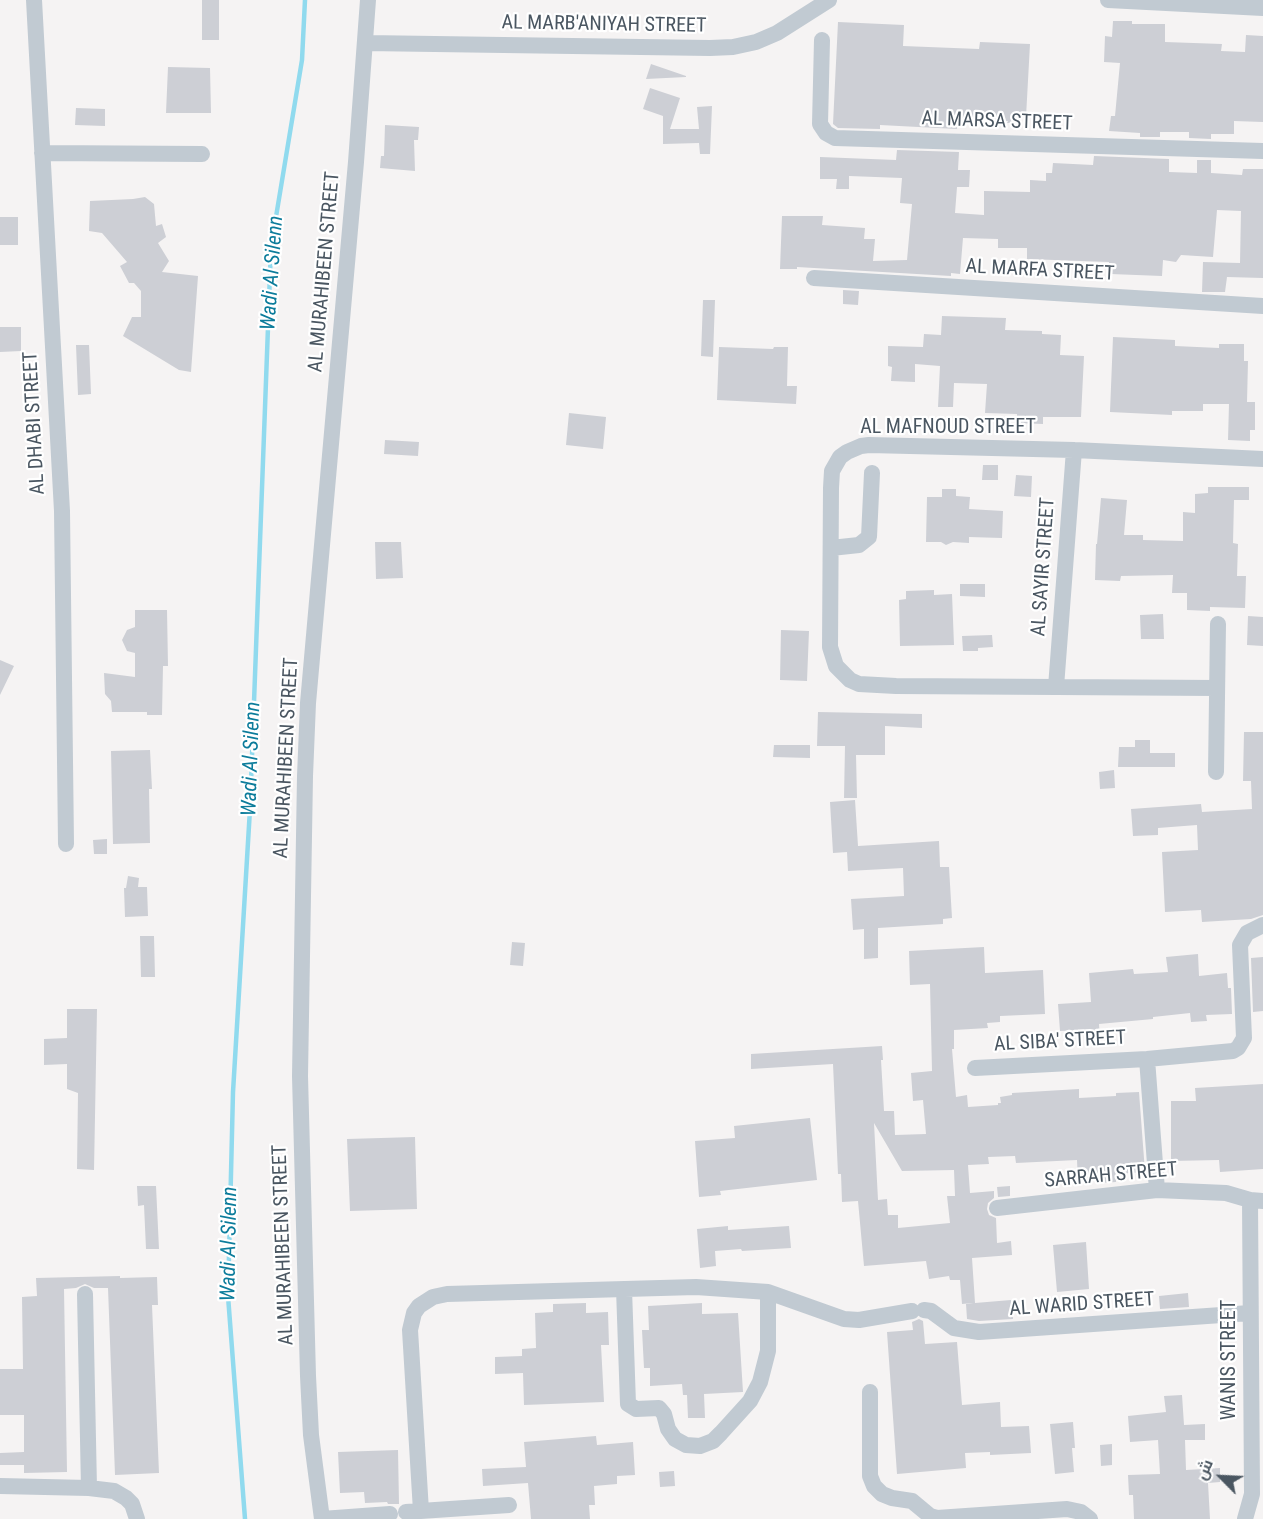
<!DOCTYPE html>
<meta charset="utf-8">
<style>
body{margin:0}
#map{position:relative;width:1263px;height:1519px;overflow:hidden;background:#f5f3f3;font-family:"Roboto Condensed",Cairo,sans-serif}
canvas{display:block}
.north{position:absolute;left:1191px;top:1447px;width:60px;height:60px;-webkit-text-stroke:4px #fff;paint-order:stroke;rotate:294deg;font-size:16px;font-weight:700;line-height:24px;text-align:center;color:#4a5661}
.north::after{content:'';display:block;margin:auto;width:21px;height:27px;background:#4a5661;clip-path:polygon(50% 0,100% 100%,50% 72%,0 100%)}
</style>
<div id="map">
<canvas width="1263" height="1519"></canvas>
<div class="north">ش</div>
</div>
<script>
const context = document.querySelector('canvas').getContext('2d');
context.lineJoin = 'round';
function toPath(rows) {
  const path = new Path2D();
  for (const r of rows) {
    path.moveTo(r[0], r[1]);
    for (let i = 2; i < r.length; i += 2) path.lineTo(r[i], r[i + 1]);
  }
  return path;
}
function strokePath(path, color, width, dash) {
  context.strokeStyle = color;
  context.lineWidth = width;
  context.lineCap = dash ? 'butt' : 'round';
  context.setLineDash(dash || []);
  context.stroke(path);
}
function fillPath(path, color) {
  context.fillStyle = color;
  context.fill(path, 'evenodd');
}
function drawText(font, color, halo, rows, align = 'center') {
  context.font = font + ' "Roboto Condensed",sans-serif';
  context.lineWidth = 4.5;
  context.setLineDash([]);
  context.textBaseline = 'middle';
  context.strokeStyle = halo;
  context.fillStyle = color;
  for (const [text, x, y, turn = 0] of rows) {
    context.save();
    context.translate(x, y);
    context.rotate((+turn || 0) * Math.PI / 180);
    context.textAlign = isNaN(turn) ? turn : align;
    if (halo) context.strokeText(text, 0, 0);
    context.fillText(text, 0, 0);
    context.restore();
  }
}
const stream = toPath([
 [245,1519,228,1296,233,1092,250,809,271,247,302,60,305,0]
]);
const building = toPath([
 [202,0,219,0,219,40,202,40],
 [1113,21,1132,21,1132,24,1165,24,1165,42,1222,44,1221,51,1245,52,1246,35,1263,36,1263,122,1234,121,1234,134,1211,134,1211,139,1189,138,1189,132,1160,132,1160,137,1140,137,1140,133,1109,131,1111,116,1115,116,1120,63,1104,62,1105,36,1112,37],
 [838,22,904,25,903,46,979,49,980,42,1030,44,1026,117,1021,117,1021,123,1007,123,1008,121,958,118,957,129,880,125,880,129,838,128,833,124],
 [651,64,686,76,686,77,646,79],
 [168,67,210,68,211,113,166,113],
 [650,88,680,98,670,129,699,129,697,107,712,106,710,154,700,154,699,143,663,144,663,116,643,109],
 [76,108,105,109,105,126,75,125],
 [385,125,419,127,418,140,414,140,415,171,380,168,381,156,384,156],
 [897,150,959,152,958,170,970,170,969,187,957,187,955,213,984,215,984,191,1030,192,1030,180,1046,181,1046,173,1052,173,1053,163,1093,165,1094,156,1169,159,1169,172,1197,173,1197,160,1211,160,1211,173,1242,175,1243,169,1263,169,1263,278,1227,277,1225,292,1202,292,1203,262,1240,263,1241,211,1217,210,1213,257,1181,255,1176,262,1163,260,1162,276,1111,274,1111,270,1109,270,1109,262,1027,259,1027,248,998,248,998,239,963,238,960,274,951,273,951,276,797,267,797,269,780,269,782,216,823,216,822,225,865,228,864,239,875,239,873,261,907,260,912,204,900,203,902,178,849,176,849,189,836,189,837,179,820,179,820,157,896,160],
 [145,197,154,204,156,226,162,224,166,237,158,243,169,261,162,272,198,276,191,372,179,370,123,336,132,317,141,317,141,291,134,283,129,283,120,266,127,262,102,233,89,231,90,201,133,199],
 [0,217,18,217,18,245,0,245],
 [843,290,859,291,858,305,843,304],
 [703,300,715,300,713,357,701,356],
 [942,316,1006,318,1005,330,1042,331,1042,334,1061,335,1060,355,1084,356,1081,417,1043,417,1043,424,1017,423,1017,414,985,413,987,384,954,383,953,407,938,407,940,366,915,364,915,382,891,381,892,367,888,366,888,346,923,347,924,334,941,335],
 [0,327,21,327,21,351,0,352],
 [1113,337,1175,340,1175,346,1219,348,1219,344,1244,344,1244,361,1248,361,1247,402,1255,402,1255,430,1250,430,1250,441,1228,440,1229,404,1203,404,1203,411,1172,411,1172,415,1110,412],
 [76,345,89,345,91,394,78,395],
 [719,347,773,349,774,347,788,347,787,386,797,386,796,404,717,400],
 [569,413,606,417,603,449,566,445],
 [385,440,419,442,418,456,384,454],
 [983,465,998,465,998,480,982,480],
 [1016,475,1032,476,1031,497,1014,496],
 [1208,487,1249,487,1249,500,1234,500,1233,543,1238,544,1237,576,1246,576,1245,608,1210,607,1210,611,1187,610,1187,593,1172,593,1173,575,1121,576,1120,581,1095,580,1096,544,1097,544,1101,498,1127,500,1124,535,1143,535,1143,540,1183,541,1183,512,1195,513,1195,494,1208,493],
 [942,489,956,489,956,496,970,497,969,509,1003,511,1002,538,969,537,969,543,953,542,946,545,941,542,926,542,927,497,942,497],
 [375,542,401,542,403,578,376,579],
 [960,584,985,584,985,597,960,596],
 [934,590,934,595,952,594,954,645,900,646,899,600,906,599,906,591],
 [135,610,167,610,168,666,163,666,162,715,147,715,147,712,112,712,111,701,105,694,104,673,135,677,135,653,127,651,122,640,127,630,135,627],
 [1163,614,1164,639,1141,639,1140,615],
 [1248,616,1263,617,1263,646,1247,645],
 [781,630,809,631,807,681,780,680],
 [992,635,993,647,978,648,978,651,963,651,962,636],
 [0,660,14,666,0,695],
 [818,712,922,714,922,728,885,726,885,755,856,755,857,798,844,798,845,746,817,746],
 [1244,732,1263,732,1263,915,1251,919,1202,922,1201,910,1165,912,1162,852,1198,850,1197,825,1158,828,1158,835,1133,836,1131,809,1201,804,1202,812,1252,809,1251,781,1243,781],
 [1135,740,1150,740,1150,753,1175,753,1175,767,1118,767,1119,747,1135,747],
 [774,745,810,745,810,758,773,757],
 [150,750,152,789,149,789,150,843,113,844,111,751],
 [1114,770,1115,788,1100,789,1099,772],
 [855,800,858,846,939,841,940,867,949,867,952,918,943,919,943,924,878,928,878,958,864,959,864,929,853,930,851,899,904,896,903,868,848,871,847,852,833,853,830,802],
 [107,839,107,854,94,854,93,840],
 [128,876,139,878,138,887,147,887,148,916,125,917,124,888,126,888],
 [140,936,154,936,155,977,141,977],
 [512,942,525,943,523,966,510,965],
 [984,947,985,973,1043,970,1045,1014,1000,1016,1000,1022,987,1023,988,1028,954,1030,954,1049,952,1049,956,1097,967,1095,968,1107,998,1105,998,1103,1001,1103,1000,1097,1012,1095,1012,1093,1079,1089,1079,1098,1116,1096,1116,1093,1139,1092,1145,1172,1116,1174,1116,1182,1098,1183,1098,1180,1078,1182,1077,1160,1016,1163,1015,1156,988,1157,989,1164,968,1165,970,1193,994,1191,994,1198,988,1203,987,1209,989,1215,996,1218,997,1243,1011,1241,1012,1255,972,1258,975,1303,1011,1300,1013,1319,979,1321,967,1319,966,1304,973,1303,962,1304,960,1280,950,1280,949,1276,929,1279,926,1261,864,1266,858,1201,842,1202,841,1174,838,1174,833,1064,751,1069,751,1054,882,1046,883,1060,881,1060,884,1111,894,1111,895,1135,926,1134,923,1100,913,1101,911,1073,932,1071,930,984,910,985,909,951],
 [874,1123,902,1171,954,1170,955,1196,947,1196,950,1223,898,1228,898,1215,888,1215,887,1199,878,1200],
 [1198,954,1199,976,1227,973,1228,988,1231,988,1232,1014,1206,1015,1207,1021,1191,1022,1190,1013,1153,1017,1153,1019,1099,1024,1100,1040,1087,1042,1086,1030,1060,1031,1058,1004,1091,1002,1089,973,1133,969,1134,974,1168,972,1166,957],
 [1263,957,1263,1011,1253,1012,1251,958],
 [67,1009,97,1009,94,1170,77,1169,78,1093,67,1089,67,1064,44,1065,44,1039,67,1038],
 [1263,1084,1263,1169,1220,1172,1219,1160,1171,1161,1171,1101,1196,1101,1195,1088],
 [810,1118,817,1180,720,1191,721,1195,699,1197,695,1141,735,1138,734,1126],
 [415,1137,417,1209,350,1211,347,1139],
 [137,1186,156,1186,159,1249,146,1249,144,1205,138,1206],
 [1010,1186,1010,1196,998,1197,997,1187],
 [728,1226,728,1230,789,1226,791,1248,742,1251,741,1249,715,1251,716,1266,700,1268,697,1229],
 [1086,1242,1089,1289,1057,1292,1053,1245],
 [120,1276,120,1278,157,1277,158,1305,152,1305,159,1473,115,1475,108,1288,94,1288,85,1284,76,1288,64,1289,67,1472,24,1473,24,1465,0,1465,0,1453,24,1452,24,1415,0,1415,0,1369,23,1369,22,1297,37,1296,36,1278],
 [1188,1293,1189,1307,1160,1309,1159,1296],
 [586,1303,586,1313,608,1312,609,1345,601,1345,604,1402,524,1405,523,1373,495,1374,495,1357,522,1356,522,1349,536,1348,535,1313,553,1312,553,1304],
 [702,1303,702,1314,738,1313,743,1392,704,1394,705,1418,688,1418,687,1395,683,1395,682,1384,650,1386,650,1368,644,1368,642,1330,649,1330,648,1306],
 [919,1319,923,1321,925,1344,957,1342,962,1405,1000,1402,1001,1427,1029,1426,1031,1453,990,1455,990,1452,965,1453,966,1468,897,1474,887,1332,913,1330,912,1322],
 [1182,1395,1184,1425,1205,1424,1205,1440,1185,1440,1186,1470,1220,1468,1220,1482,1208,1483,1210,1519,1134,1519,1133,1495,1129,1495,1128,1475,1160,1474,1158,1440,1130,1442,1128,1416,1166,1412,1164,1396],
 [1073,1422,1075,1448,1072,1448,1074,1472,1055,1474,1050,1424],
 [596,1436,597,1445,633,1442,635,1475,617,1476,617,1484,594,1486,595,1505,589,1505,590,1519,531,1519,528,1483,483,1486,482,1469,526,1467,524,1442],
 [1112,1444,1112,1465,1101,1466,1100,1445],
 [398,1450,399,1504,388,1504,387,1502,365,1503,364,1492,340,1493,338,1452],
 [674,1471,675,1486,660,1487,659,1472]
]);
const minor = toPath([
 [34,0,62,511,66,844],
 [1108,0,1263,8],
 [822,40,820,124,826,133,835,138,1263,151],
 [366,43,710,48,733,47,756,42,777,33,829,0],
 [42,153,202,154],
 [814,278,1263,306],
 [831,548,859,545,869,537,872,473],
 [1056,687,1074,450],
 [1217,688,896,686,859,684,850,680,836,666,830,647,831,488,832,471,840,457,847,452,861,446,869,445,1074,450,1263,459],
 [1216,772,1218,624],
 [1147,1059,1157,1190],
 [975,1068,1147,1059,1233,1051,1238,1048,1244,1038,1240,945,1247,933,1263,925],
 [997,1208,1157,1190,1226,1193,1250,1200,1263,1201],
 [624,1289,628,1404,636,1409,659,1408,664,1414,668,1429,675,1439,686,1445,700,1446,713,1441,721,1433,750,1401,760,1382,768,1351,768,1292],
 [85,1294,89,1488],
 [924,1310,931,1311,954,1328,979,1332,1250,1313],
 [870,1392,870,1476,874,1486,882,1494,892,1498,912,1501,930,1516,937,1518,1067,1509,1081,1512,1090,1519],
 [0,1486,89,1488,114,1491,126,1498,132,1504,137,1519],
 [421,1511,410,1330,414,1313,419,1306,433,1297,447,1294,696,1287,768,1292,844,1319,859,1320,912,1311],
 [406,1512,509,1505],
 [322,1519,311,1435,308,1376,300,1076,305,776,308,703,356,162,368,0],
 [322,1519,390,1514],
 [1245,1519,1252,1494,1250,1200]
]);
const streetNames = [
 ["AL MARB'ANIYAH STREET",604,25,1],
 ["AL MARSA STREET",997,122,2],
 ["AL MARFA STREET",1040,271,3],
 ["AL MURAHIBEEN STREET",325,272,-85],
 ["AL DHABI STREET",35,423,-93],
 ["AL MAFNOUD STREET",948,428],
 ["AL SAYIR STREET",1044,567,-86],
 ["AL MURAHIBEEN STREET",287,758,-87],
 ["AL SIBA' STREET",1060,1042,-3],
 ["SARRAH STREET",1111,1176,-5],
 ["AL MURAHIBEEN STREET",284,1245,-92],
 ["AL WARID STREET",1082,1305,-4],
 ["WANIS STREET",1230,1360,-90]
];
const waterNames = [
 ["Wadi Al Silenn",273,273,-86],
 ["Wadi Al Silenn",252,759,-88],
 ["Wadi Al Silenn",230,1244,-89]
];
strokePath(stream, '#90daee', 4.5);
fillPath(building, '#cdcfd5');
strokePath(minor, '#c1cad2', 16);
drawText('20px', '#4a5661', '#fff', streetNames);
drawText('italic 21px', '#0c7c9b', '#fff', waterNames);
</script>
